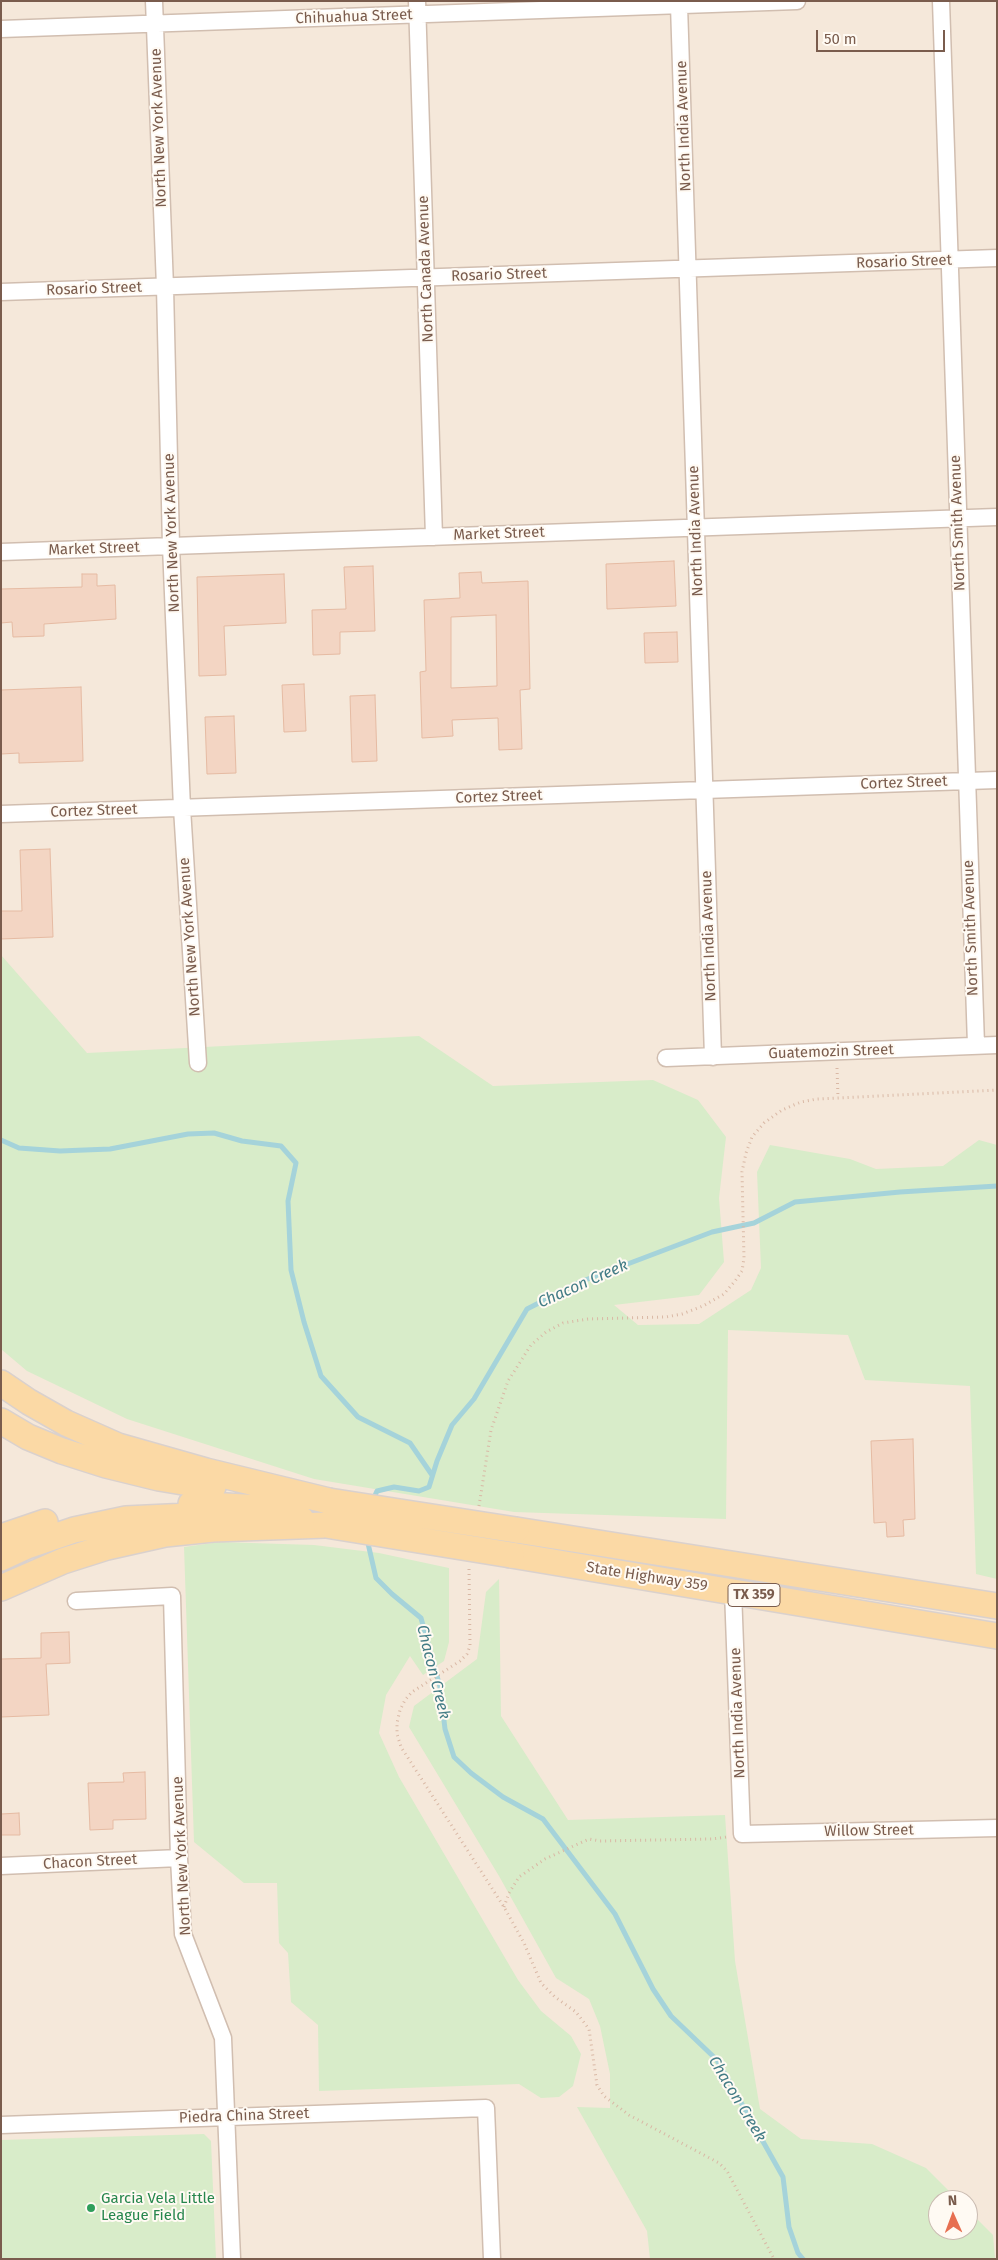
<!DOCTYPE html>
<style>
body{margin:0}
#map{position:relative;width:998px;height:2260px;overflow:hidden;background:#fdf6ec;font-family:"Fira Sans",sans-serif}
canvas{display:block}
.frame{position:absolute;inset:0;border:2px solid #7a5c4d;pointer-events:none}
.north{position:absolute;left:928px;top:2190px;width:50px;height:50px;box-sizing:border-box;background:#fffaf3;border:1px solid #cabbb1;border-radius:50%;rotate:358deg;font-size:14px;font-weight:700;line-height:20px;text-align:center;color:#7a5c4d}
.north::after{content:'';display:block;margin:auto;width:18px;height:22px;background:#e76f51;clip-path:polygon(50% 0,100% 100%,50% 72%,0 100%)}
.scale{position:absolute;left:816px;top:30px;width:129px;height:22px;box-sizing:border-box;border:2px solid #7a5c4d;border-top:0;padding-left:6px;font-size:15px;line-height:18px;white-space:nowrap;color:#7a5c4d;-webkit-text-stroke:4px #fffaf3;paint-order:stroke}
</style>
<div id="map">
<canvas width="998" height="2260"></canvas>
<div class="frame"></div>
<div class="north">N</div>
<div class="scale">50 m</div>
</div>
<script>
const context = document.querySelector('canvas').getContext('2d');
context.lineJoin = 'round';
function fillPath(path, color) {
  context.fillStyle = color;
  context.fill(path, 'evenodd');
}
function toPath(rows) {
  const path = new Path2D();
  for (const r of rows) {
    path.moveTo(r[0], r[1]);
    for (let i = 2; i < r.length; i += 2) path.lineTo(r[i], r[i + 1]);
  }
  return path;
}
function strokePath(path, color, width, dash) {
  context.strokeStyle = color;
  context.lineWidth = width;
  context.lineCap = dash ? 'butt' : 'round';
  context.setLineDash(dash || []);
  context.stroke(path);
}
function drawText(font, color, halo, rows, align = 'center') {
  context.font = font + ' "Fira Sans",sans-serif';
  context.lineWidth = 4;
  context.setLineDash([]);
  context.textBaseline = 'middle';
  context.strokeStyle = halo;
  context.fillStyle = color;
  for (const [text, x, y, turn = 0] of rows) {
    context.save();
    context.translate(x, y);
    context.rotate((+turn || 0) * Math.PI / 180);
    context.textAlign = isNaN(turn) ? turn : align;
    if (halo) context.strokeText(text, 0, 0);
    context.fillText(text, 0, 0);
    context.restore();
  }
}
const residential = toPath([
 [1,1,997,1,997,2259,1,2259],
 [938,2200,968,2200,968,2230,938,2230]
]);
const green = toPath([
 [1,955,87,1053,419,1036,493,1086,653,1080,698,1100,726,1137,719,1198,724,1262,699,1295,614,1305,638,1325,699,1324,751,1290,761,1268,757,1172,770,1145,850,1159,876,1169,943,1166,979,1140,997,1145,997,1579,976,1574,970,1386,865,1380,848,1335,728,1330,726,1519,514,1512,314,1479,127,1419,27,1371,1,1349],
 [220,1542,314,1545,379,1553,449,1568,449,1642,444,1661,423,1675,410,1656,386,1695,379,1733,399,1777,518,1980,541,2011,571,2036,581,2054,573,2086,559,2097,541,2098,519,2084,319,2091,318,2025,291,2002,288,1953,279,1943,277,1883,244,1883,194,1842,184,1547],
 [499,1579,501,1716,568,1820,725,1815,735,1961,760,2109,801,2139,872,2144,926,2168,958,2200,938,2200,938,2230,968,2230,968,2210,993,2235,995,2259,650,2259,647,2231,577,2107,610,2108,610,2074,600,2026,589,1999,556,1978,499,1876,409,1727,414,1706,477,1659,486,1592],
 [204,2134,211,2141,216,2259,1,2259,1,2140]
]);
const stream = toPath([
 [1,1140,19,1148,60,1151,110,1149,188,1134,214,1133,242,1141,281,1146,296,1163,288,1201,291,1270,304,1322,321,1376,358,1417,410,1443,432,1475],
 [372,1502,377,1491,394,1487,419,1491,429,1487,437,1461,452,1425,474,1399,527,1309,580,1282,712,1232,754,1223,795,1202,900,1192,997,1186],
 [367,1539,376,1578,392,1594,421,1618,440,1687,445,1729,454,1757,471,1773,503,1797,543,1819,615,1914,653,1989,671,2016,717,2060,783,2177,789,2227,798,2253,803,2259]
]);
const building = toPath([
 [674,561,676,606,607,609,606,564,674,561],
 [373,566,375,631,340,632,340,654,313,655,312,610,346,609,344,567,373,566],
 [481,572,482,583,528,581,530,689,520,690,522,749,499,750,498,718,452,720,453,736,422,738,420,672,426,671,424,600,460,598,459,573,481,572],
 [496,615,497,686,451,688,451,617,496,615],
 [82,574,97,574,97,586,115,585,116,619,44,624,44,636,13,637,12,622,1,623,1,589,82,587,82,574],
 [284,574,286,623,224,626,226,675,199,676,197,577,284,574],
 [677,632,678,662,645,663,644,633,677,632],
 [304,684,306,731,284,732,282,685,304,684],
 [81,687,83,761,19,763,19,753,1,754,1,690,81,687],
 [375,695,377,761,352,762,350,696,375,695],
 [234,716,236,773,207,774,205,717,234,716],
 [50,849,53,937,1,939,1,911,22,911,20,850,50,849],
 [913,1439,915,1519,903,1520,904,1536,887,1537,886,1522,874,1523,871,1441,913,1439],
 [69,1632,70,1663,46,1664,49,1715,1,1717,1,1659,41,1658,41,1633,69,1632],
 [145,1772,146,1819,113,1820,113,1829,90,1830,88,1783,124,1782,123,1773,145,1772],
 [19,1813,20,1835,1,1835,1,1814,19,1813]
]);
const path = toPath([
 [837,1068,838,1098],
 [479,1506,491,1430,508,1381,531,1345,546,1332,563,1323,588,1319,666,1317,682,1314,703,1306,724,1294,735,1281,742,1271,744,1258,742,1172,746,1153,752,1137,764,1123,782,1110,801,1102,817,1099,997,1090],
 [469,1569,470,1646,467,1654,460,1661,412,1692,405,1700,400,1710,397,1723,397,1734,401,1747,504,1907,524,1943,541,1983,555,1997,576,2012,589,2029,597,2085,604,2096,629,2115,719,2163,727,2171,774,2259],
 [504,1907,509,1893,519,1877,545,1859,589,1839,600,1841,712,1839,727,1837]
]);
const minor = toPath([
 [154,1,165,287,171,546,182,808,198,1063],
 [417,1,434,537],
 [941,1,976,1045],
 [679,5,713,1057],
 [1,29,797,1],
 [1,292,997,258],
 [1,552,997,517],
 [1,814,997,780],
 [666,1058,997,1045],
 [733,1591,742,1834,997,1828],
 [76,1601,172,1596,179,1858,183,1934,223,2038,232,2259],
 [1,1866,179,1858],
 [1,2125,486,2108,492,2259]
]);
const primary = toPath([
 [1,1383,29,1402,66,1423,118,1446,206,1471,329,1501],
 [1,1421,28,1437,62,1451,106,1465,159,1478,213,1487],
 [191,1504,261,1508,301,1519],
 [516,1530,997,1606],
 [1,1537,45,1522],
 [511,1555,997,1636],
 [1,1558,27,1546,74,1530,126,1519,210,1515],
 [1,1588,63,1561,107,1547,165,1534,213,1529,326,1525]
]);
const primaryBridge = toPath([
 [329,1501,516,1530],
 [326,1525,511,1555]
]);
const markers = [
 [91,2208,5,"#2e9e5b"]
];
const shields = [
 [754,1595,52]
];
const shieldNames = [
 ["TX 359",754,1595]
];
const streetNames = [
 ["Chihuahua Street",354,17,-2],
 ["North India Avenue",684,126,-92],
 ["North New York Avenue",159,128,-92],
 ["Rosario Street",904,262,-2],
 ["North Canada Avenue",426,269,-92],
 ["Rosario Street",499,275,-2],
 ["Rosario Street",94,289,-2],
 ["North Smith Avenue",958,523,-92],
 ["North India Avenue",696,531,-92],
 ["North New York Avenue",172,533,-92],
 ["Market Street",499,534,-2],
 ["Market Street",94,549,-2],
 ["Cortez Street",904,783,-2],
 ["Cortez Street",499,797,-2],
 ["Cortez Street",94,811,-2],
 ["North Smith Avenue",971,928,-92],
 ["North India Avenue",709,936,-92],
 ["North New York Avenue",190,937,-94],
 ["Guatemozin Street",831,1052,-2],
 ["State Highway 359",647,1577,9],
 ["North India Avenue",738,1713,-92],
 ["Willow Street",869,1831,-1],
 ["North New York Avenue",182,1856,-93],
 ["Chacon Street",90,1862,-3],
 ["Piedra China Street",244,2116,-2]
];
const leisureNames = [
 ["Garcia Vela Little",101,2199],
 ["League Field",101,2216]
];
const waterNames = [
 ["Chacon Creek",583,1284,-24],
 ["Chacon Creek",433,1672,76],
 ["Chacon Creek",737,2099,59]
];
fillPath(residential, '#f5e8da');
fillPath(green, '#d8ecc9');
strokePath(stream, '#a5d3da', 5);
fillPath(building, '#f3d5c3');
strokePath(building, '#e6bba3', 1);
strokePath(minor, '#d1beb0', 19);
strokePath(primary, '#dad1cd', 28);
strokePath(path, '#d9b8a5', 3, [1, 4]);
strokePath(minor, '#fff', 16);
strokePath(primary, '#fbd9a5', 25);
strokePath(primaryBridge, '#dad1cd', 28, []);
strokePath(primaryBridge, '#fbd9a5', 25);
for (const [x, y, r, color] of markers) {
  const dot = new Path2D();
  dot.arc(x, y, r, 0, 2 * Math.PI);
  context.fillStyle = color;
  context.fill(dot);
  strokePath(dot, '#fffaf3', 2);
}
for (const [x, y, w] of shields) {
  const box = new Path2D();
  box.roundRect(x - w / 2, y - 11.5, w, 23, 4);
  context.fillStyle = '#fffaf3';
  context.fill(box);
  strokePath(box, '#7a5c4d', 1);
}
drawText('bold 14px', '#7a5c4d', null, shieldNames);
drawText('15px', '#7a5c4d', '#fffaf3', streetNames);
drawText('15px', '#27864d', '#fffaf3', leisureNames, 'left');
drawText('italic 16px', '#437c86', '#fffaf3', waterNames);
</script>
